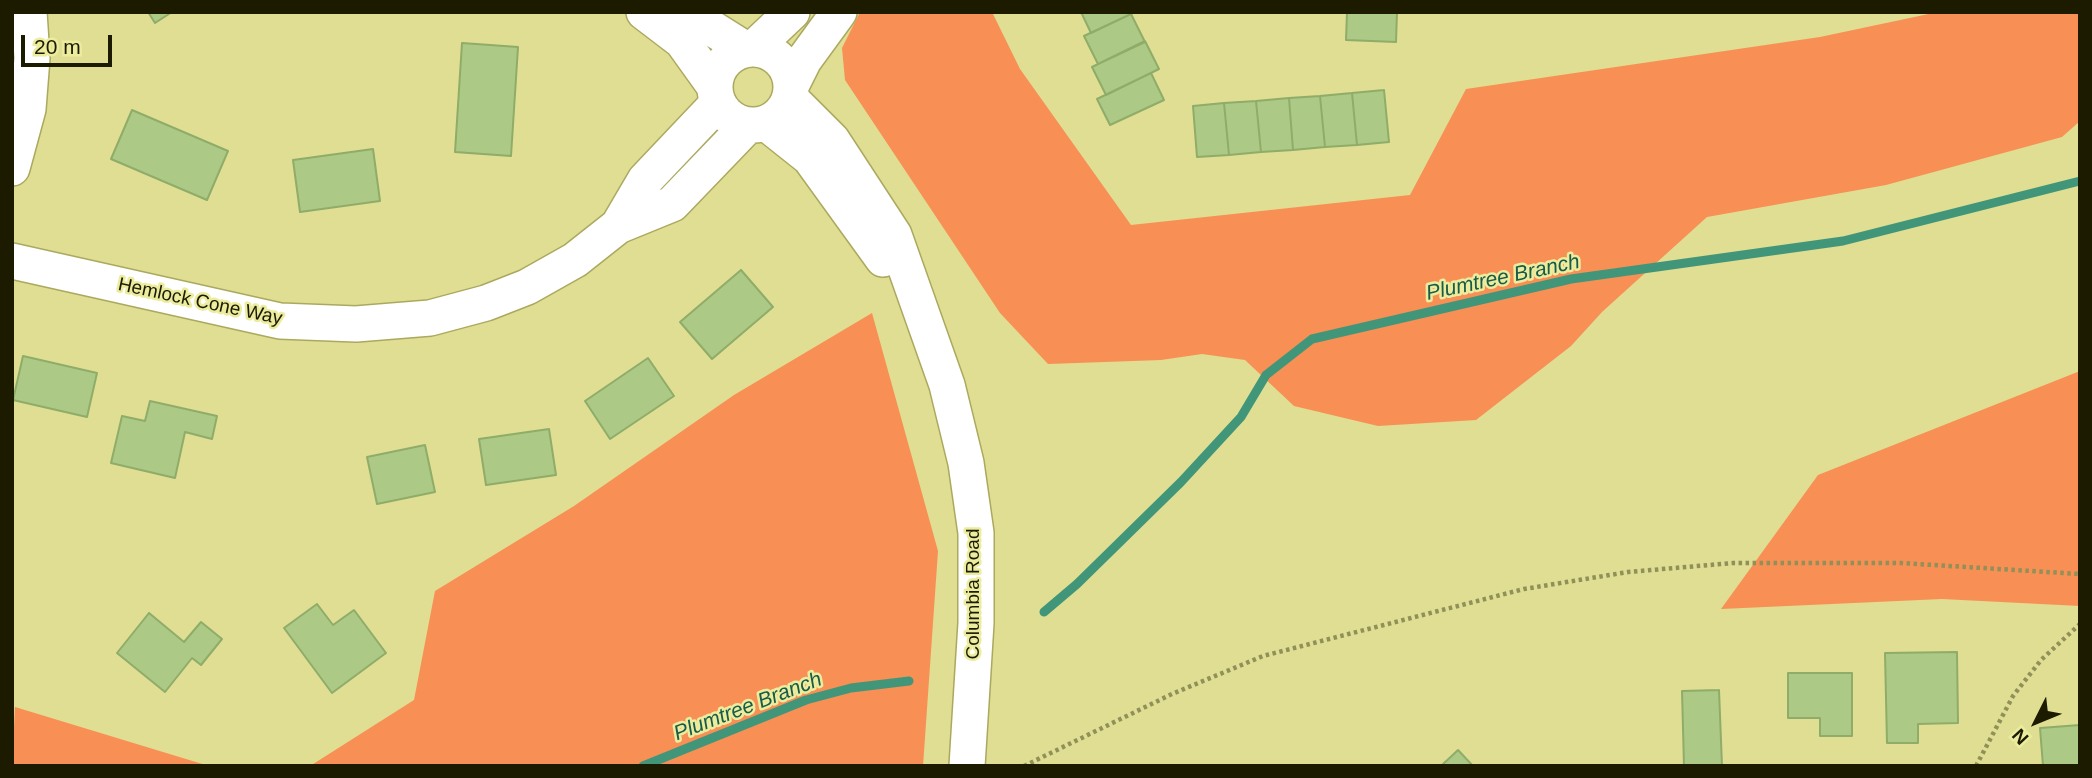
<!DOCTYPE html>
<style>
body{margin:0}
#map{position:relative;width:2092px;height:778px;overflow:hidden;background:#dfde92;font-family:Helvetica,sans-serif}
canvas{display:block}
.frame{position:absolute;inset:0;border:14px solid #1c1b00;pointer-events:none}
.north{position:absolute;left:2001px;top:687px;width:70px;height:70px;-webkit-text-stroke:5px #ecec9f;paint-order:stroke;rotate:227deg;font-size:19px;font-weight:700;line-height:28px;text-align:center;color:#1c1b00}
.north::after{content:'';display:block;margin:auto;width:24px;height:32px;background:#1c1b00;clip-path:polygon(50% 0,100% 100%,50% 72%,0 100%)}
.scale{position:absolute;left:21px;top:35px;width:91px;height:32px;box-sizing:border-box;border:4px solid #1c1b00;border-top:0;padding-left:9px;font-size:21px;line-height:24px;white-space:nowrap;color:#1c1b00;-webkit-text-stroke:5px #ecec9f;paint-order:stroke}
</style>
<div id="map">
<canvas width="2092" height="778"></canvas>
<div class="frame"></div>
<div class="north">N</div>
<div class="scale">20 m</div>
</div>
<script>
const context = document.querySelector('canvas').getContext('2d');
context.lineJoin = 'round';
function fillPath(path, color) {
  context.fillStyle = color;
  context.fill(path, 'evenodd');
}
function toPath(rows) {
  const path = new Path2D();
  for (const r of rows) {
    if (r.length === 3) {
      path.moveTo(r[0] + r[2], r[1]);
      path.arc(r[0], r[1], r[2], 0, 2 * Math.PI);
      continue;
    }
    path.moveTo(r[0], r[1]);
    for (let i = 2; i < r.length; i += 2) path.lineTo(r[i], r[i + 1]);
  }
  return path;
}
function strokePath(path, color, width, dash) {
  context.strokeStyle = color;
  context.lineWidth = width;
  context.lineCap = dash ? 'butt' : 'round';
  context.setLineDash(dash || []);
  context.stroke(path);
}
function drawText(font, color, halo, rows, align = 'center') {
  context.font = font + ' Helvetica,sans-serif';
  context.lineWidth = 5;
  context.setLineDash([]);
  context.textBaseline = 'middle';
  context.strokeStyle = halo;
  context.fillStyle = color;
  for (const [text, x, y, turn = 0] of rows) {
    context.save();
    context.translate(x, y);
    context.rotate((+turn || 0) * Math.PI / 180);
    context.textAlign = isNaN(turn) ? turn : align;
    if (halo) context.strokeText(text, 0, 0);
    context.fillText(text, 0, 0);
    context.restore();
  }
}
const green = toPath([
 [860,12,992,12,1020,69,1131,225,1410,195,1466,89,1820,37,1938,12,2080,12,2080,121,2062,137,1886,185,1707,217,1602,312,1571,346,1476,420,1378,426,1294,406,1245,360,1202,354,1161,360,1048,364,1000,313,845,80,842,48],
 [872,313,938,551,923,766,310,766,414,700,435,591,574,506,734,395],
 [2080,371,2080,606,1942,599,1721,609,1818,475],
 [15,707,209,766,12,766]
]);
const stream = toPath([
 [1044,612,1077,584,1181,482,1241,417,1266,375,1312,339,1571,279,1843,241,2080,181],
 [643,766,806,700,851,688,909,681]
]);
const building = toPath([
 [148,12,172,12,155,23,148,12],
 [1081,12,1135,12,1091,33,1081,12],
 [1347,12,1397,12,1396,42,1346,40,1347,12],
 [1131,14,1145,42,1098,64,1084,36,1131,14],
 [1145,41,1159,69,1106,95,1092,67,1145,41],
 [462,43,518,47,511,156,455,152,462,43],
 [1151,73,1164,100,1110,125,1097,99,1151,73],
 [1384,90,1389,142,1357,145,1352,93,1384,90],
 [1352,93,1357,145,1325,147,1320,96,1352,93],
 [1320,96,1325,147,1293,150,1289,98,1320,96],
 [1289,98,1293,150,1261,152,1256,101,1289,98],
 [1256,101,1261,152,1229,155,1224,103,1256,101],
 [1224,103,1229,155,1197,157,1193,106,1224,103],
 [132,110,228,151,207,200,111,159,132,110],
 [373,149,380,201,300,212,293,160,373,149],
 [741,270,773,307,712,359,680,322,741,270],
 [23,356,97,373,87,417,13,400,23,356],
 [648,358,674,396,610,439,585,401,648,358],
 [150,401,217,416,212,439,185,432,175,478,111,463,122,416,145,421,150,401],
 [549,429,556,475,486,485,479,439,549,429],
 [425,445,435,492,377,504,367,457,425,445],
 [317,604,333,625,354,610,386,653,332,693,284,628,317,604],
 [149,613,184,642,201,622,222,639,201,665,192,658,165,692,117,653,149,613],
 [1957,652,1958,723,1918,724,1918,743,1887,743,1885,653,1957,652],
 [1788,673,1852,673,1852,736,1820,736,1820,718,1788,718,1788,673],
 [1719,690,1722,766,1684,766,1682,691,1719,690],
 [2080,725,2080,766,2043,766,2040,728,2080,725],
 [1458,750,1473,766,1441,766,1458,750]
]);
const path = toPath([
 [1024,766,1172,694,1263,656,1524,589,1628,572,1733,563,1901,563,2080,574],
 [1976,766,2013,696,2041,660,2080,624]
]);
const minor = toPath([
 [644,12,682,41,715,87],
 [686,12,745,49],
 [754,48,792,12],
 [753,87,38],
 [792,84,804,60,839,12],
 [790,98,832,140,894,235,947,385,966,463,976,533,976,623,967,766],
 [766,123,810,158,883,259],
 [12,168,28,109,32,58,29,12],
 [618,226,645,180,718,103],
 [12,261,280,321,356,324,430,318,486,303,527,287,575,260,618,226,672,204,748,125]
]);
const streetNames = [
 ["Hemlock Cone Way",200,302,12],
 ["Columbia Road",974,594,-90]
];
const waterNames = [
 ["Plumtree Branch",1503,278,-12],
 ["Plumtree Branch",748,707,-21]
];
fillPath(green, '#f88f55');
strokePath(stream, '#419679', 9);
fillPath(building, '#acca86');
strokePath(building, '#8fac69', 2);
strokePath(minor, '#aba95f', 38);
strokePath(path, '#919058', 4.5, [3.5, 3.5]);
strokePath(minor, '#fff', 35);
drawText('19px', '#1c1b00', '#ecec9f', streetNames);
drawText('italic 21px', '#185b46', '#ecec9f', waterNames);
</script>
